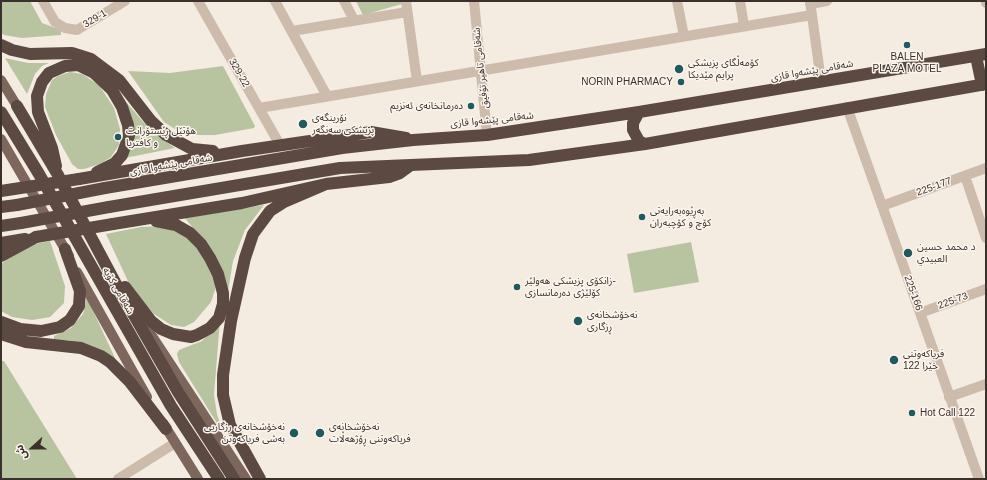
<!DOCTYPE html>
<meta charset="utf-8">
<style>
body{margin:0}
#map{position:relative;width:987px;height:480px;overflow:hidden;background:#f4ebe1;font-family:Arial,"Noto Sans Arabic",sans-serif}
canvas{display:block}
.frame{position:absolute;inset:0;border:2px solid #3b302b;pointer-events:none}
.north{position:absolute;left:12px;top:428px;width:40px;height:40px;-webkit-text-stroke:3px #fbf5ee;paint-order:stroke;rotate:249deg;font-size:11px;font-weight:700;line-height:16px;text-align:center;color:#3b302b}
.north::after{content:'';display:block;margin:auto;width:14px;height:18px;background:#3b302b;clip-path:polygon(50% 0,100% 100%,50% 72%,0 100%)}
</style>
<div id="map">
<canvas width="987" height="480"></canvas>
<div class="frame"></div>
<div class="north">ش</div>
</div>
<script>
const context = document.querySelector('canvas').getContext('2d');
context.lineJoin = 'round';
function fillPath(path, color) {
  context.fillStyle = color;
  context.fill(path, 'evenodd');
}
function toPath(rows) {
  const path = new Path2D();
  for (const r of rows) {
    path.moveTo(r[0], r[1]);
    for (let i = 2; i < r.length; i += 2) path.lineTo(r[i], r[i + 1]);
  }
  return path;
}
function strokePath(path, color, width, dash) {
  context.strokeStyle = color;
  context.lineWidth = width;
  context.lineCap = dash ? 'butt' : 'round';
  context.setLineDash(dash || []);
  context.stroke(path);
}
function drawText(font, color, halo, rows, align = 'center') {
  context.font = font + ' Arial,"Noto Sans Arabic",sans-serif';
  context.lineWidth = 3;
  context.setLineDash([]);
  context.textBaseline = 'middle';
  context.strokeStyle = halo;
  context.fillStyle = color;
  for (const [text, x, y, turn = 0] of rows) {
    context.save();
    context.translate(x, y);
    context.rotate((+turn || 0) * Math.PI / 180);
    context.textAlign = isNaN(turn) ? turn : align;
    if (halo) context.strokeText(text, 0, 0);
    context.fillText(text, 0, 0);
    context.restore();
  }
}
const green = toPath([
 [1,1,30,1,42,23,61,30,61,35,22,38,4,35,1,33],
 [356,1,402,1,402,4,363,15],
 [5,58,28,63,49,63,42,66,35,74,27,94],
 [223,66,255,126,254,128,215,135,191,135,178,131,164,122,128,71,170,73],
 [70,72,82,74,99,85,114,108,120,129,119,145,111,157,100,164,84,169,78,169,72,164,56,135,45,107,46,94,52,80,58,76],
 [127,103,151,131,175,148,125,158,134,143,135,133],
 [264,205,245,230,233,261,228,291,213,253,185,218],
 [161,226,173,229,192,240,208,260,215,278,215,290,211,302,194,322,184,327,171,325,154,314,134,294,106,234,141,227],
 [50,241,65,286,64,303,50,317,32,320,12,317,1,311,1,264,25,246],
 [691,242,699,282,634,293,627,254],
 [87,298,115,358,92,346,68,340,54,340,54,336,71,328,83,314],
 [220,320,214,395,217,414,223,433,179,362,177,354,179,350,202,341],
 [1,361,4,361,77,479,1,479]
]);
const minor = toPath([
 [43,1,55,22,65,28,77,30,125,1],
 [198,1,280,145],
 [275,1,327,96],
 [344,1,354,20],
 [406,1,417,81],
 [474,1,487,135],
 [677,1,684,36],
 [740,1,744,26],
 [810,1,821,81],
 [986,1,986,3],
 [810,4,827,1],
 [292,31,407,12],
 [847,107,979,479],
 [259,108,812,15],
 [965,176,986,238],
 [882,206,986,168],
 [920,313,986,289],
 [949,397,986,384],
 [118,479,175,443]
]);
const major = toPath([
 [1,80,17,106],
 [1,139,69,256],
 [77,272,147,397],
 [148,330,246,479],
 [163,423,198,479]
]);
const highway = toPath([
 [1,45,12,50,30,54,72,53,91,59,119,80,151,121,166,135,192,149,213,151],
 [976,56,982,85],
 [17,106,58,175,116,284,178,392,234,479],
 [1,112,39,174,171,406,219,479],
 [639,112,633,123,633,130,639,141,645,144],
 [56,166,52,148,38,112,37,96,42,82,49,73,65,66,78,65,94,73,112,90,122,107,128,125,129,136,122,155,115,163,97,172],
 [79,179,242,151,371,132,406,138],
 [105,188,342,148,413,140,487,135,639,112,986,54],
 [1,191,14,189],
 [1,207,17,205],
 [109,207,340,168,529,160,645,144,986,84],
 [113,224,242,203,326,184,389,177,400,173,411,165],
 [1,226,21,223],
 [1,243,25,239],
 [1,256,36,237],
 [125,287,151,321,161,329,173,334,191,337,197,335,210,328,219,318,223,304,223,293,218,274,210,258,201,244,190,233,176,225,156,221],
 [1,322,20,329,41,331,60,327,70,320,79,306,80,291,65,249],
 [1,334,26,342,81,348,101,356,110,362,130,382,166,429],
 [260,479,230,425,223,395,223,375,231,321,245,258,253,234,270,211,284,202,326,184]
]);
const highwayBridge = toPath([
 [14,189,79,179],
 [17,205,105,188],
 [21,223,109,207],
 [36,237,113,224]
]);
const markers = [
 [907,45,4,"#1f5a5e"],
 [679,69,5,"#1f5a5e"],
 [681,82,4,"#1f5a5e"],
 [471,106,4,"#1f5a5e"],
 [303,124,5,"#1f5a5e"],
 [118,137,4,"#1f5a5e"],
 [642,217,4,"#1f5a5e"],
 [908,253,5,"#1f5a5e"],
 [517,287,4,"#1f5a5e"],
 [578,321,5,"#1f5a5e"],
 [894,360,5,"#1f5a5e"],
 [912,413,4,"#1f5a5e"],
 [294,433,5,"#1f5a5e"],
 [320,433,5,"#1f5a5e"]
];
const streetNames = [
 ["329-1",95,19,-31],
 ["شەقامی تاهیر تۆفیق",481,68,-96],
 ["شەقامی پێشەوا قازی",812,71,-10],
 ["329-22",239,73,60],
 ["شەقامی پێشەوا قازی",492,120,-6],
 ["شەقامی پێشەوا قازی",171,165,-10],
 ["225-177",934,187,-20],
 ["شەقامی کۆیە",118,291,60],
 ["225-166",913,293,70],
 ["225-73",953,301,-20]
];
const poiNames = [
 ["BALEN",907,57,"center"],
 ["PLAZA MOTEL",907,69,"center"],
 ["کۆمەڵگای پزیشکی",688,63],
 ["پرایم مێدیکا",688,75],
 ["NORIN PHARMACY",673,82,"right"],
 ["دەرمانخانەی ئەنزیم",463,106,"right"],
 ["نۆرینگەی",312,118],
 ["پزیشکی سەنگەر",312,130],
 ["هۆتێل ڕێستۆرانت",126,131],
 ["و کافتریا",126,143],
 ["بەڕێوەبەرایەتی",650,211],
 ["کۆچ و کۆچبەران",650,223],
 ["د محمد حسين",917,247],
 ["العبيدي",917,259],
 ["زانکۆی پزیشکی هەولێر-",525,281],
 ["کۆلێژی دەرمانسازی",525,293],
 ["نەخۆشخانەی",587,315],
 ["ڕزگاری",587,327],
 ["فریاکەوتنی",903,354],
 ["خێرا 122",903,366],
 ["Hot Call 122",920,413],
 ["نەخۆشخانەی رزگاریی",285,427,"right"],
 ["بەشی فریاکەوتن",285,439,"right"],
 ["نەخۆشخانەی",329,427],
 ["فریاکەوتنی ڕۆژهەڵات",329,439]
];
fillPath(green, '#b8c4a0');
strokePath(minor, '#cdbbac', 10);
strokePath(major, '#7d675c', 10);
strokePath(highway, '#5c4a42', 12);
strokePath(highwayBridge, '#5c4a42', 12);
for (const [x, y, r, color] of markers) {
  const dot = new Path2D();
  dot.arc(x, y, r, 0, 2 * Math.PI);
  context.fillStyle = color;
  context.fill(dot);
  strokePath(dot, '#fbf5ee', 1.5);
}
drawText('10px', '#3b302b', '#fbf5ee', streetNames);
drawText('10px', '#3b302b', '#fbf5ee', poiNames, 'left');
</script>
